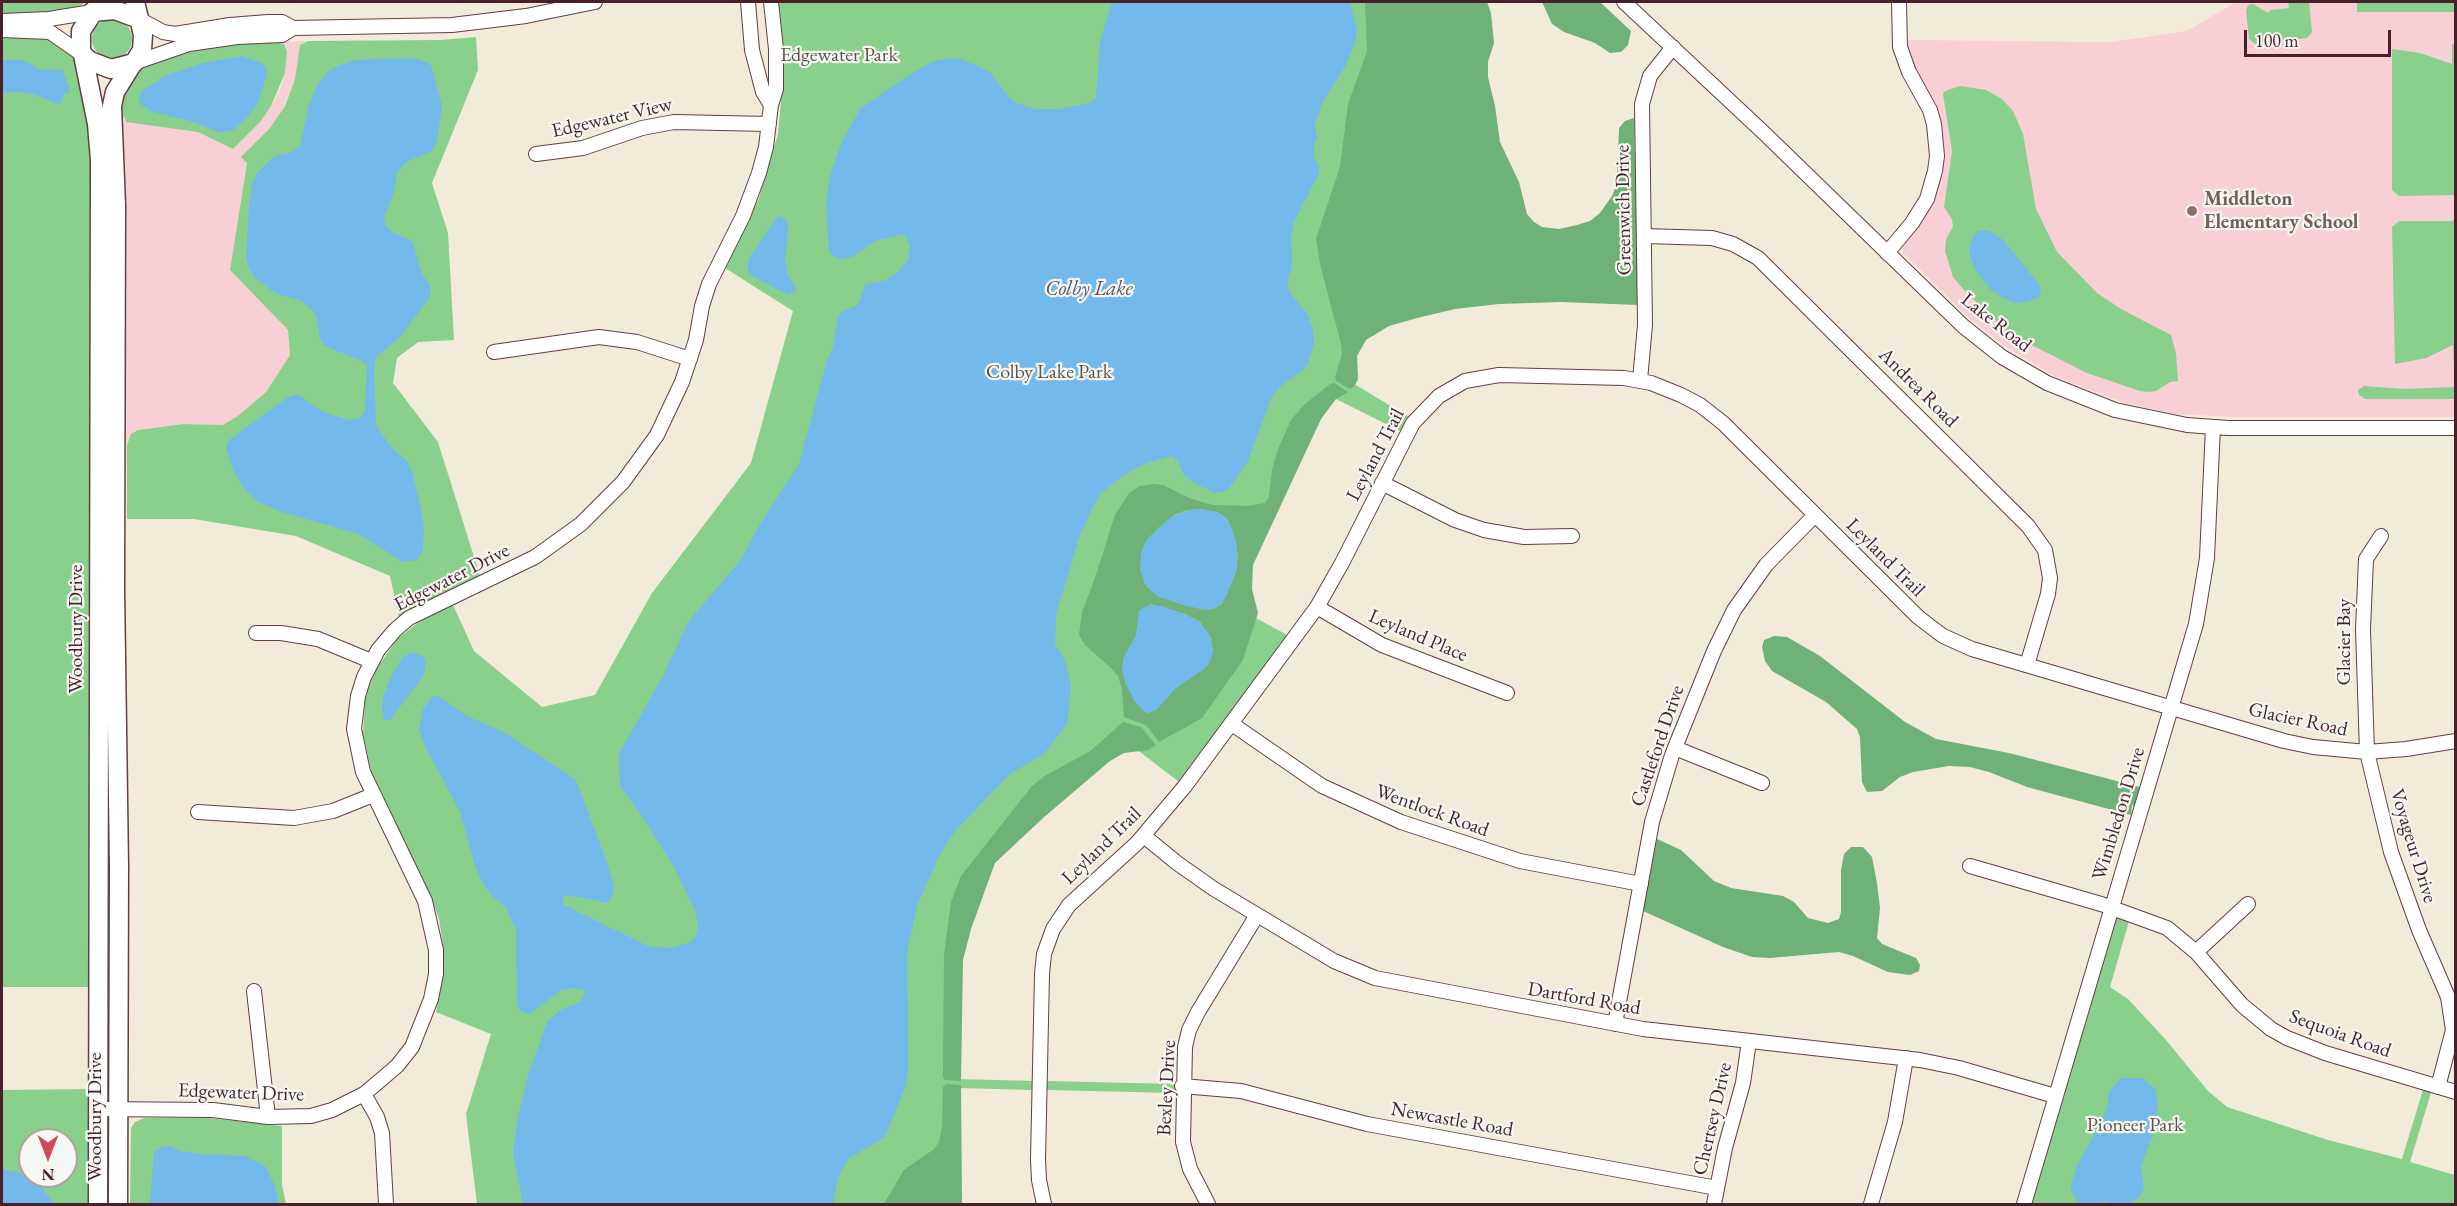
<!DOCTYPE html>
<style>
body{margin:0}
#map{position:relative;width:2457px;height:1206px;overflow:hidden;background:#f3ebda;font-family:"EB Garamond",serif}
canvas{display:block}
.frame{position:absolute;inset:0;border:3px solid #4a1f2b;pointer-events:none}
.north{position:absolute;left:18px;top:1128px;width:60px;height:60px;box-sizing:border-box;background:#f6f6f2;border:2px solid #b1a0a2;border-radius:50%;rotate:180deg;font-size:16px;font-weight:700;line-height:24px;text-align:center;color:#4a1f2b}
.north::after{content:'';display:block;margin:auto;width:21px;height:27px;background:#d1495b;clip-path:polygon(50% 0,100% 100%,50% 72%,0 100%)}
.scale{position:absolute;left:2244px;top:30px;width:147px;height:27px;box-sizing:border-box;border:3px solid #4a1f2b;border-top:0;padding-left:8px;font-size:18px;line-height:21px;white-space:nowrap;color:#4a1f2b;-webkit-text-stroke:4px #f6f6f2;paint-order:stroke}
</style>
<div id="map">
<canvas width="2457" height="1206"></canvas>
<div class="frame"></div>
<div class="north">N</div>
<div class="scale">100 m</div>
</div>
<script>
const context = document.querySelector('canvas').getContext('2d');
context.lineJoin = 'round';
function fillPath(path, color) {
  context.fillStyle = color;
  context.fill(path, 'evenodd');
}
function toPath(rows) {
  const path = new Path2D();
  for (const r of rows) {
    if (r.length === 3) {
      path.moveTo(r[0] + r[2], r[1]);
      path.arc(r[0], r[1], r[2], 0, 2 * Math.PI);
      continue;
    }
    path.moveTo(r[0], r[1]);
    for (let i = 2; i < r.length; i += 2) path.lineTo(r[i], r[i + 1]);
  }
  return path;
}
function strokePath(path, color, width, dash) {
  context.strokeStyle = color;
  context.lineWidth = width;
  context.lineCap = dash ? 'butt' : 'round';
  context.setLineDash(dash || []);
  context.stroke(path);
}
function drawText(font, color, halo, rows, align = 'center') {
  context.font = font + ' "EB Garamond",serif';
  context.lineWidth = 4.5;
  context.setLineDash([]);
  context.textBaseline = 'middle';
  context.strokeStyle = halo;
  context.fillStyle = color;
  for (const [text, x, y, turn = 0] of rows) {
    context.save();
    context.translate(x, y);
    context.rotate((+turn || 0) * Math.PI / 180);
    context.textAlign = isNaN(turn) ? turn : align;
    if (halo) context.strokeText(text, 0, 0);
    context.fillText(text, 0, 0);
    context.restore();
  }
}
const built = toPath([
 [2236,2,2455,2,2455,417,2234,417,2176,414,2125,403,2056,377,2006,347,1968,317,1903,253,1904,243,1922,221,1933,201,1940,181,1943,154,1939,116,1910,58,1906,40,2112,42,2187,31],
 [310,41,304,42,300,46,295,79,282,110,270,128,242,157,247,162,230,270,288,330,290,355,266,392,239,415,223,425,183,424,138,430,134,432,127,445,124,396,125,181,123,141,118,116,195,128,234,148,261,121,280,91,285,73,287,49,285,45,275,42]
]);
const green = toPath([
 [2,2,87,2,70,11,2,17],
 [778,2,1422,2,1341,376,1409,417,1400,431,1332,397,1230,604,1289,636,1179,782,1127,742,995,857,959,959,958,1079,1033,1081,1032,1090,958,1088,958,1204,477,1204,466,1114,491,1034,436,1012,444,973,444,951,439,919,431,897,371,770,363,733,365,700,375,671,398,638,423,619,453,605,474,651,542,707,595,695,652,593,751,463,793,311,725,268,759,198,778,134,784,68],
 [2288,2,2309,2,2312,32,2307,38,2255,44,2249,39,2246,10,2248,5,2253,4,2268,13,2271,10,2289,8],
 [2357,2,2455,2,2455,12,2357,12],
 [112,39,20],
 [2,34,43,35,70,53,77,62,92,136,90,987,2,987],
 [476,37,478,70,432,183,448,233,454,340,418,342,397,358,393,383,438,442,480,576,421,604,399,618,390,576,296,536,194,519,127,519,127,445,131,434,138,430,183,424,223,425,239,415,266,392,290,355,288,330,230,270,247,163,241,157,270,128,285,106,295,79,300,45,308,41,440,40],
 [253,42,275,42,284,44,287,51,285,73,271,106,261,121,233,149,198,132,126,122,125,117,118,116,118,102,133,77,145,67,187,50],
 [2452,44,2456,44,2455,195,2399,196,2392,190,2392,49,2420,53,2452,64],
 [1960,86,1986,90,2002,99,2013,111,2023,134,2036,209,2057,252,2097,293,2121,309,2171,335,2176,353,2178,381,2170,382,2156,391,2149,392,2140,391,2087,373,2010,334,1964,290,1953,277,1945,251,1946,239,1953,227,1952,219,1944,207,1952,151,1943,94,1945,91],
 [2454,219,2456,219,2455,366,2454,366,2453,345,2426,358,2395,364,2392,227,2399,221,2453,221],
 [2364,386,2404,389,2455,387,2455,399,2365,399,2359,395,2358,390],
 [2118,918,2129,921,2110,987,2128,999,2166,1040,2208,1091,2227,1107,2328,1140,2402,1159,2425,1083,2433,1086,2410,1162,2455,1175,2455,1204,2031,1204,2115,921],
 [1047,1081,1175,1084,1175,1093,1047,1090],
 [90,1089,90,1204,2,1204,2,1090],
 [30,1140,66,1140,66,1176,30,1176],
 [144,1118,208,1118,282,1126,282,1185,286,1204,130,1204,131,1128,135,1122]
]);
const forest = toPath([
 [1365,2,1487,2,1491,13,1494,43,1488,62,1488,77,1495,106,1500,142,1519,182,1527,214,1534,222,1542,227,1559,229,1577,225,1590,221,1600,213,1612,196,1617,183,1619,128,1625,121,1634,118,1638,305,1561,302,1499,304,1455,309,1417,318,1389,326,1366,340,1357,356,1358,379,1354,387,1350,389,1336,381,1335,377,1342,354,1341,344,1320,264,1316,239,1340,167,1348,104,1367,51],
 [1542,2,1600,2,1631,31,1628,45,1621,52,1610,53,1595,43,1564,32,1552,24],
 [1334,383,1348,392,1336,399,1321,419,1253,565,1252,589,1258,613,1243,660,1202,718,1159,742,1146,725,1124,717,1122,689,1118,676,1111,668,1085,645,1079,635,1082,612,1095,578,1115,515,1129,493,1140,486,1153,484,1163,485,1189,498,1212,505,1248,506,1265,503,1269,497,1272,470,1278,449,1291,420,1304,405,1330,384],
 [1200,509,1218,512,1228,520,1236,542,1238,558,1235,575,1222,604,1213,609,1204,610,1159,597,1146,586,1140,569,1145,543,1157,529,1176,514,1187,510],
 [1151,604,1185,614,1200,622,1211,638,1213,651,1207,666,1173,690,1157,709,1148,713,1134,700,1122,669,1124,657,1136,636,1139,611],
 [1774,636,1787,637,1820,656,1905,722,1936,739,2009,753,2140,787,2134,806,2132,805,2131,815,2027,787,1989,772,1970,767,1949,766,1913,772,1900,777,1882,791,1867,792,1862,782,1860,737,1857,729,1826,702,1772,671,1765,661,1762,647,1764,640],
 [1123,722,1141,727,1156,745,1148,750,1124,753,1110,761,1043,818,995,863,971,929,963,960,961,1081,945,1080,943,1077,944,954,951,902,961,876,1032,786,1046,775,1089,752],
 [1657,839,1681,850,1714,881,1731,888,1783,896,1794,902,1808,918,1828,923,1839,919,1841,912,1841,870,1844,854,1851,847,1863,847,1872,857,1877,883,1880,908,1877,938,1882,944,1916,958,1920,965,1919,971,1910,975,1888,972,1853,956,1839,952,1770,958,1752,957,1723,947,1643,911],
 [946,1084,961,1085,962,1204,884,1204,904,1170,934,1149,939,1142,942,1126,943,1087]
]);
const water = toPath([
 [1112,2,1350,2,1357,30,1355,43,1346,65,1323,101,1315,124,1317,137,1314,146,1314,157,1319,167,1319,173,1294,222,1291,235,1292,266,1287,284,1289,291,1307,313,1313,329,1314,343,1308,363,1303,370,1282,385,1272,396,1248,461,1228,490,1215,493,1198,485,1184,475,1177,460,1172,456,1147,463,1127,473,1101,493,1093,507,1080,535,1056,614,1055,644,1065,661,1071,685,1067,724,1044,754,1010,774,997,787,957,829,941,852,918,903,907,951,908,1042,908,1073,905,1088,885,1137,848,1159,838,1177,833,1204,523,1204,513,1153,517,1121,527,1079,547,1022,560,1010,580,1002,585,995,583,990,572,988,560,991,530,1014,520,1011,517,1004,516,930,505,906,492,896,484,885,475,866,460,812,423,742,419,729,423,709,433,696,438,696,467,716,505,733,576,780,607,863,614,885,613,894,608,903,568,895,563,897,564,905,648,946,669,948,691,942,696,936,698,928,696,913,674,867,642,816,620,786,619,754,664,674,688,622,740,561,759,526,799,464,827,360,833,348,838,316,844,310,858,305,865,285,886,280,897,273,908,260,910,246,904,234,875,241,852,257,838,259,829,252,826,202,831,172,841,144,860,109,905,78,932,62,945,59,958,58,989,71,1012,101,1034,109,1060,109,1091,103,1096,98,1100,41],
 [242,56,262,63,266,68,267,74,257,105,247,118,233,130,225,132,215,131,194,122,153,112,140,104,139,97,142,91,167,75,204,63],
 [401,58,419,59,431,65,442,106,437,141,432,151,406,162,397,173,393,195,384,216,386,226,392,232,410,240,413,243,422,274,429,284,431,290,429,298,416,316,399,338,376,357,374,367,376,425,391,447,407,461,412,472,421,508,424,530,423,550,417,560,403,562,359,534,282,512,258,502,245,490,233,470,226,447,229,440,288,397,294,395,301,396,313,406,331,415,349,420,360,418,365,411,367,365,362,361,325,346,320,339,316,314,302,301,277,294,255,278,249,269,246,257,249,206,252,184,258,172,275,156,292,152,300,146,309,105,317,86,328,72,337,66,356,60],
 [2,60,20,60,32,64,37,69,63,70,70,92,64,94,62,102,58,104,36,95,22,92,2,93],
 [781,216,787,221,788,229,785,261,788,276,793,282,796,291,788,295,749,274,748,267,748,260,754,251,777,217],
 [1988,230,2002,239,2039,284,2041,292,2039,297,2027,302,2016,303,2005,299,1991,290,1974,268,1969,251,1972,239,1978,231],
 [1194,509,1213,511,1223,515,1232,528,1237,549,1237,569,1226,596,1220,605,1208,610,1186,606,1155,595,1145,584,1140,569,1141,553,1148,538,1171,517],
 [1148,605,1162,606,1196,619,1209,634,1213,651,1210,662,1204,669,1176,688,1157,709,1149,713,1142,710,1134,700,1125,682,1122,669,1124,657,1136,636,1139,611],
 [412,652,424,656,426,662,425,669,422,678,390,720,386,720,383,718,382,708,383,697,391,677,403,657],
 [2121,1078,2142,1078,2155,1089,2158,1104,2156,1126,2141,1166,2144,1188,2140,1196,2130,1204,2114,1204,2105,1201,2095,1204,2079,1204,2070,1188,2077,1166,2104,1116,2108,1104,2108,1093],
 [171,1146,180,1151,200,1154,244,1156,265,1166,275,1186,279,1204,150,1204,154,1152,162,1147],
 [2,1169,19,1173,41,1187,55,1204,2,1204]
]);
const minor = toPath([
 [748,2,752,50,763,92,771,105],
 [1624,2,1764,133,1963,326,2002,357,2047,383,2115,410,2187,425,2228,428,2456,428],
 [139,19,163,32,175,34,230,25,268,22,282,22,293,28,452,25,526,16,595,2],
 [2,21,49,19,92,12],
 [2,30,50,32,83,55],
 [134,63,189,44,237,37,282,35,293,28],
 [536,154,583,148,642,128,674,122,769,124],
 [1644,236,1712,238,1733,244,1758,258,2028,526,2045,550,2050,578,2048,594,2027,665],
 [1887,253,1912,223,1927,199,1935,171,1937,156,1934,124,1930,110,1909,72,1900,47,1899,2],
 [494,352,599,337,637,342,690,359],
 [1640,380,1645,325,1642,104,1650,76,1673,47],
 [1382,483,1455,520,1484,530,1524,537,1572,536],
 [2381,536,2366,559,2363,629,2367,752,2391,852,2419,930,2448,997,2453,1030,2438,1087],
 [1317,607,1382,645,1507,693],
 [256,633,281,633,318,639,371,661],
 [1232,724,1322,786,1401,822,1520,861,1641,884],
 [1675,748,1762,783],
 [198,812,294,818,333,811,373,795],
 [1144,836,1177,863,1214,889,1334,961,1375,978,1643,1029,1920,1060,1959,1068,2055,1096],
 [1970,866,2101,904,2167,928,2196,952,2242,1005,2271,1029,2287,1038,2325,1053,2456,1092],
 [2196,952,2248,904],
 [254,991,268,1117],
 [1615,1024,1652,822,1672,755,1714,651,1734,610,1766,565,1815,515],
 [1182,1086,1241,1091,1367,1124,1717,1188],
 [364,1094,377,1117,382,1133,386,1204],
 [99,1109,213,1110,268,1117,311,1116,332,1110,364,1094,397,1066,412,1047,431,999,436,974,436,950,425,901,363,772,354,729,358,696,364,677,378,650,395,630,409,618,535,557,581,524,623,482,657,435,682,382,696,340,702,306,709,284,743,216,759,173,766,147,771,105,776,89,776,49,771,2],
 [1044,1204,1039,1180,1038,1160,1042,974,1044,954,1053,929,1069,905,1137,843,1185,786,1317,607,1342,563,1413,423,1439,396,1465,381,1499,375,1624,378,1651,383,1681,395,1700,405,1723,423,1918,617,1943,636,1972,649,2284,741,2313,747,2367,752,2406,749,2456,741],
 [1208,1204,1190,1169,1183,1142,1185,1047,1189,1030,1198,1012,1257,915],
 [1714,1204,1725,1148,1743,1083,1749,1041],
 [1871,1204,1895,1122,1906,1058],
 [2024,1204,2196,624,2207,558,2213,427]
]);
const major = toPath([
 [100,2,81,31,81,49,83,55,90,61,111,69,134,63,142,50,143,35,135,2],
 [92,12,115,10,139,19],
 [83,55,97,124,100,160,98,1204],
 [118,1204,119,867,115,588,116,205,112,106,115,92,133,63]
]);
const markers = [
 [2192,211,6,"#8d6e63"]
];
const parkNames = [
 ["Edgewater Park",839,56],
 ["Colby Lake Park",1049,373],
 ["Pioneer Park",2135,1126]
];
const streetNames = [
 ["Edgewater View",612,118,-13],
 ["Greenwich Drive",1624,210,-91],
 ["Lake Road",1996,323,38],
 ["Andrea Road",1918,388,45],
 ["Leyland Trail",1376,455,-62],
 ["Leyland Trail",1885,558,45],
 ["Edgewater Drive",452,578,-27],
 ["Woodbury Drive",77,629,-90],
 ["Leyland Place",1418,636,23],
 ["Glacier Bay",2345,642,-90],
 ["Glacier Road",2298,720,12],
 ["Castleford Drive",1658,746,-71],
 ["Wentlock Road",1432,811,20],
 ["Wimbledon Drive",2119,814,-73],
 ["Leyland Trail",1102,846,-44],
 ["Voyageur Drive",2413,846,73],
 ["Dartford Road",1584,999,10],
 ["Sequoia Road",2340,1034,20],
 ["Bexley Drive",1167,1088,-87],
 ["Edgewater Drive",241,1093,2],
 ["Woodbury Drive",96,1117,-90],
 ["Chertsey Drive",1713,1119,-77],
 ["Newcastle Road",1452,1120,10]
];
const educationNames = [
 ["Middleton",2204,200],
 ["Elementary School",2204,223]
];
const waterNames = [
 ["Colby Lake",1089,289]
];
fillPath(built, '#f7cfd4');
fillPath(green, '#88d08b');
fillPath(forest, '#6eb277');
fillPath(water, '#74b9eb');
strokePath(minor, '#633e45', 16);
strokePath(major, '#633e45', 21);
strokePath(minor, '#fff', 14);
strokePath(major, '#fff', 18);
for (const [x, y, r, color] of markers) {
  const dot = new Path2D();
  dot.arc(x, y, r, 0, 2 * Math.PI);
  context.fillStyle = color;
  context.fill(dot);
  strokePath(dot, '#f6f6f2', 2);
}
drawText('20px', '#5d5448', '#f6f6f2', parkNames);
drawText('20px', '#4a1f2b', '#f6f6f2', streetNames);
drawText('bold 20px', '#785e54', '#f6f6f2', educationNames, 'left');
drawText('italic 21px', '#59556e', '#f6f6f2', waterNames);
</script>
